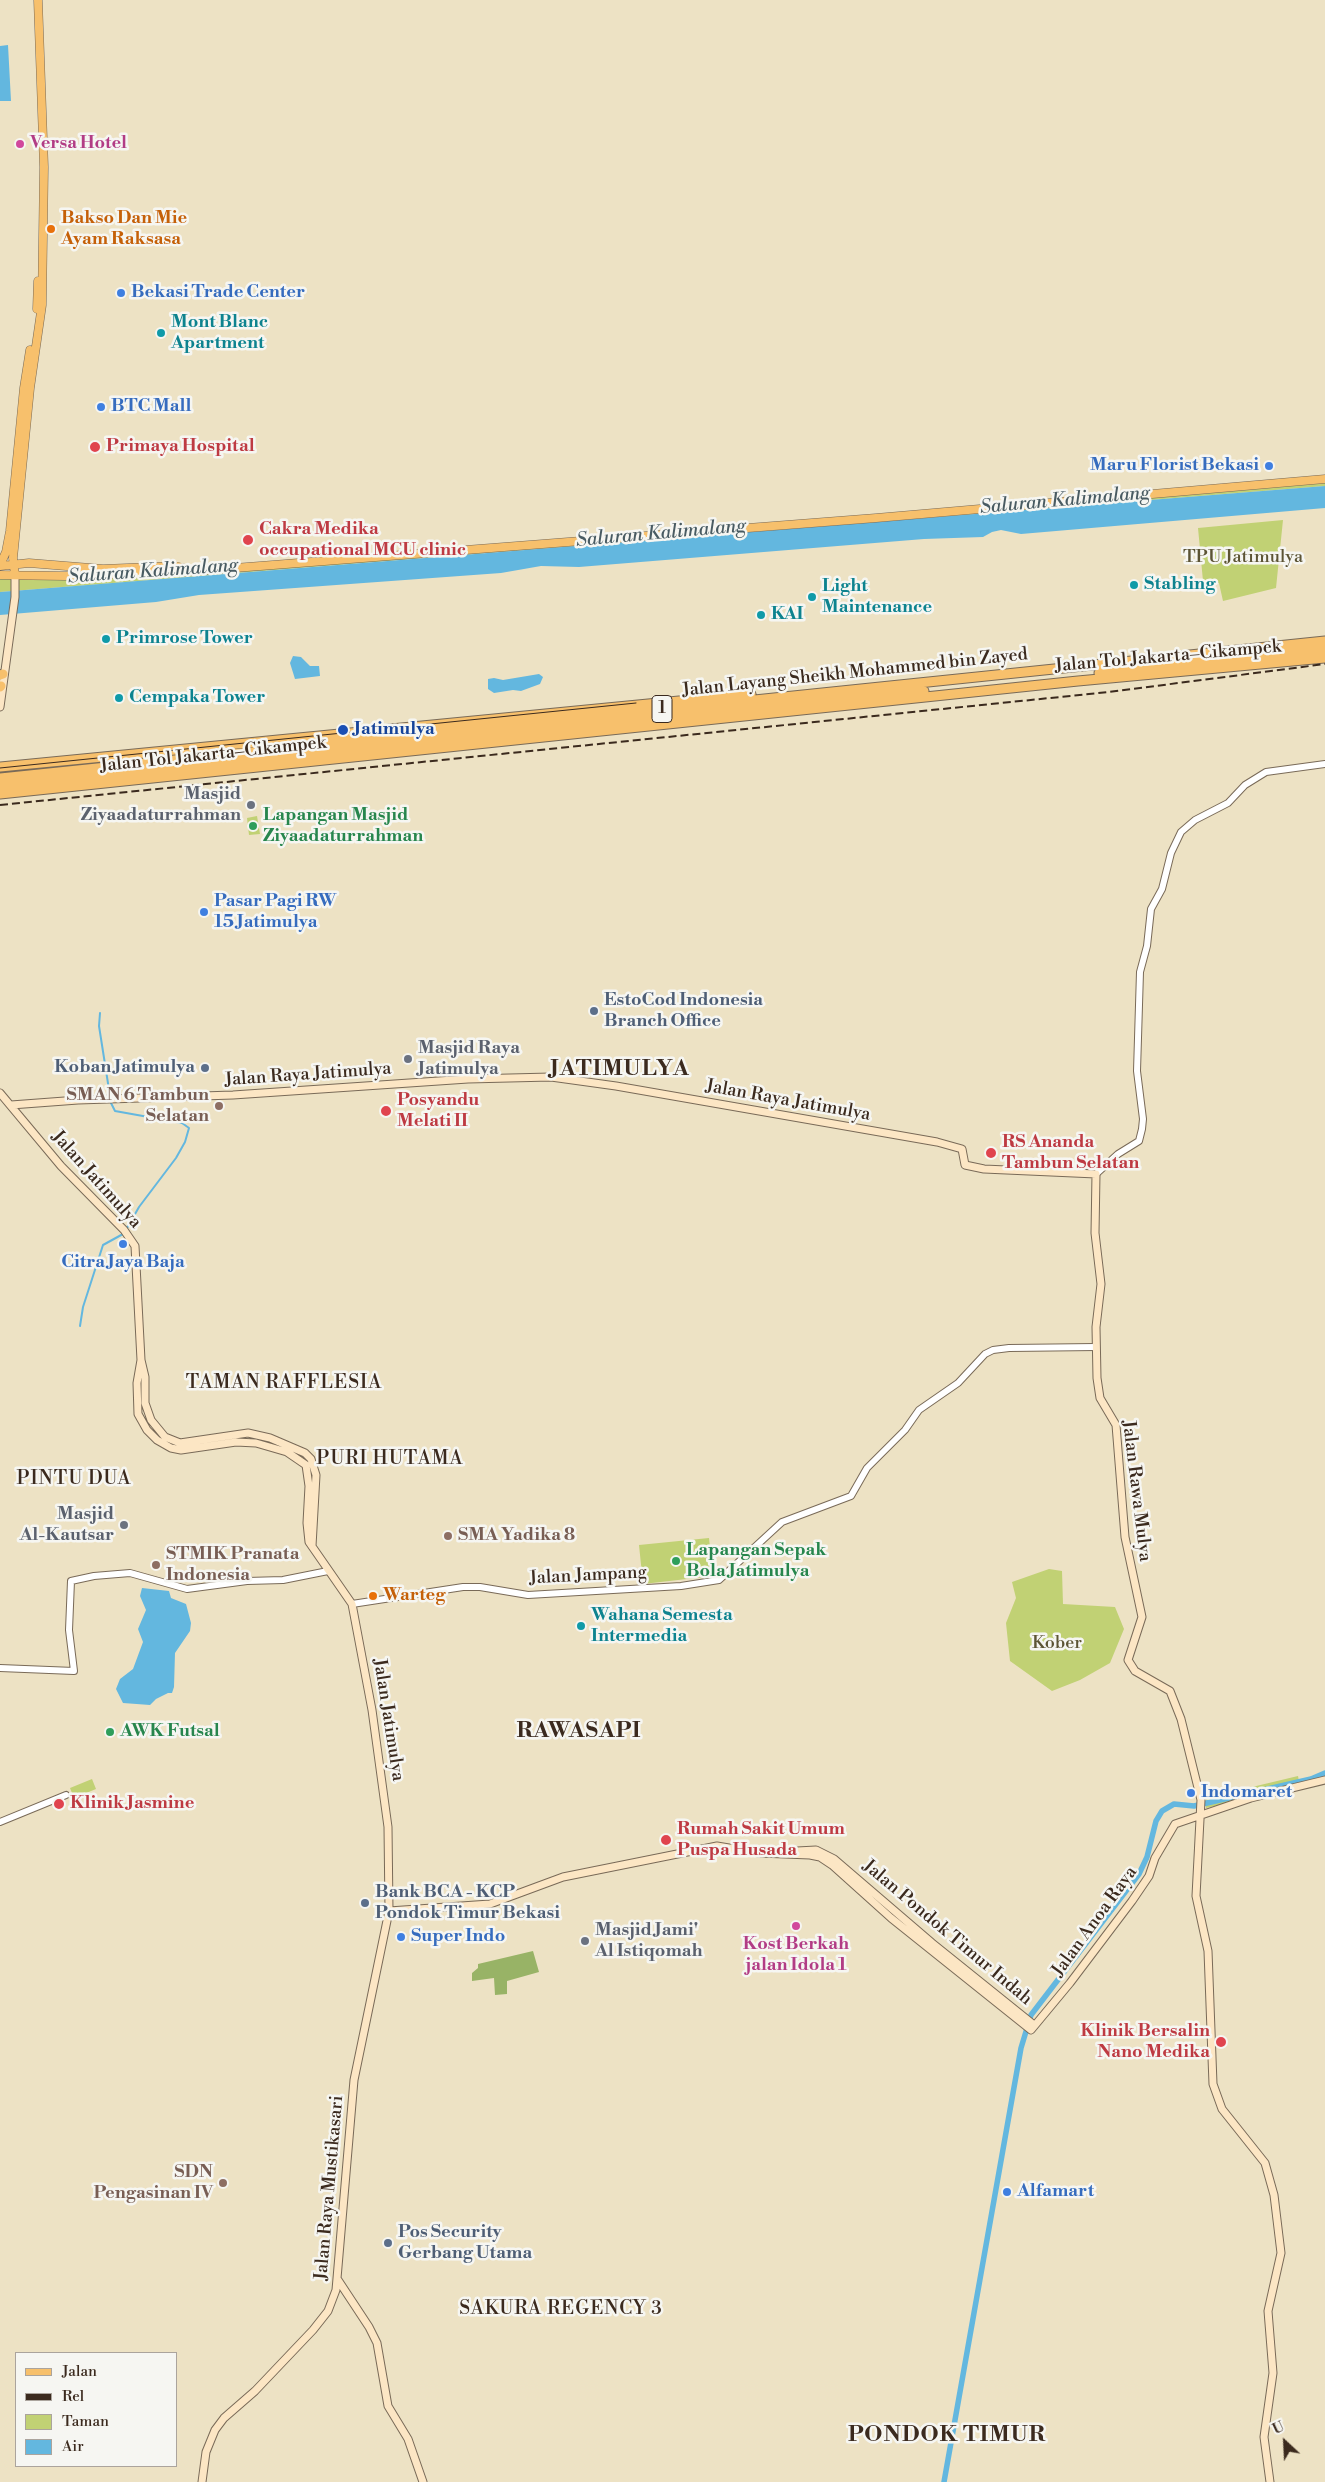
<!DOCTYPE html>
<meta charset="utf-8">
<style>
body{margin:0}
#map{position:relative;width:1325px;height:2482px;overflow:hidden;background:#ede2c4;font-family:"Libre Bodoni",serif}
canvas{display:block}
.legend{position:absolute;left:15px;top:2352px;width:162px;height:115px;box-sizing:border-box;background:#f6f6f2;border:1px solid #aba49d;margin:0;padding:6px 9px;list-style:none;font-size:15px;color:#3b2a1e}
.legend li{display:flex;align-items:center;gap:10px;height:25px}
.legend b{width:25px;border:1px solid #aba49d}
.north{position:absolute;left:1260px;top:2417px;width:50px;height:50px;-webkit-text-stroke:4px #f6f6f2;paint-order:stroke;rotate:335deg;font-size:14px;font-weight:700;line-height:20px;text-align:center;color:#3b2a1e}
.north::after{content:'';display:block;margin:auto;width:18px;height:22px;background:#3b2a1e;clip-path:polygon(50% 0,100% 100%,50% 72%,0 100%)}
</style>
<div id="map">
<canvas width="1325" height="2482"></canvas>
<ul class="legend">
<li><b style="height:6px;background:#f7c06c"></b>Jalan</li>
<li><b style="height:6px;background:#3b2a1e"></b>Rel</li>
<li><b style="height:14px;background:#c1d174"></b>Taman</li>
<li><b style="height:14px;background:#63b7df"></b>Air</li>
</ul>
<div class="north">U</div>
</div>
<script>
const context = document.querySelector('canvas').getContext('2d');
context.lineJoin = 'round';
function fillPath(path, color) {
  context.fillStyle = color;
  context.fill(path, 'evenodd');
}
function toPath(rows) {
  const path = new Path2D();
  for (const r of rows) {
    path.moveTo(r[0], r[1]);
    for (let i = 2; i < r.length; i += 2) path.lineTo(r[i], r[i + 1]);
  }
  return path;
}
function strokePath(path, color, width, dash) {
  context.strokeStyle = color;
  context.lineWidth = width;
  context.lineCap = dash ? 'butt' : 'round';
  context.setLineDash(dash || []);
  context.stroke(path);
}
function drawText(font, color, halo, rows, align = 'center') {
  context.font = font + ' "Libre Bodoni",serif';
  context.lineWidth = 5;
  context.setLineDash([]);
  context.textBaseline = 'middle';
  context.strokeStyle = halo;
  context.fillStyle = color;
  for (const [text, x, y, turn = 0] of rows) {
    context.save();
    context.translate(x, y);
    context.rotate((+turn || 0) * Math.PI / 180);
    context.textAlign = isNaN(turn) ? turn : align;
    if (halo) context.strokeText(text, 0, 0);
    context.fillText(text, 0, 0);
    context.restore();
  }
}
const green = toPath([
 [1325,479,1325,486,0,592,0,575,124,574],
 [1283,520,1276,588,1223,601,1219,583,1203,581,1198,528],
 [257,816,260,834,249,835,247,818],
 [709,1538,713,1576,643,1584,639,1545],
 [1049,1569,1062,1571,1063,1604,1115,1607,1124,1629,1110,1663,1080,1680,1052,1691,1010,1661,1006,1623,1016,1598,1012,1582],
 [1298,1776,1300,1786,1206,1808,1206,1798],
 [92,1779,96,1789,74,1798,70,1788]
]);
const forest = toPath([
 [533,1951,539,1972,507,1981,507,1994,495,1995,494,1978,472,1981,472,1973,478,1968,478,1964]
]);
const water = toPath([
 [8,45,11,101,0,101,0,46],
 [1325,486,1325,508,1021,534,1001,530,992,532,983,537,924,539,579,567,541,566,501,573,199,595,156,602,0,615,0,592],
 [293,656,301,657,310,666,319,666,320,676,295,679,290,663],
 [539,674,543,677,540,684,521,691,513,690,494,693,488,689,488,679,494,678,503,680],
 [142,1588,169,1591,171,1598,186,1604,191,1623,190,1631,175,1653,174,1687,172,1693,168,1693,156,1699,150,1705,123,1703,116,1689,120,1679,133,1669,143,1642,138,1629,146,1610,140,1596]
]);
const stream = toPath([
 [100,1013,99,1026,110,1096],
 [110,1101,115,1111,182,1123,189,1128,185,1142,176,1158,139,1207,126,1230],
 [80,1326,83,1307,103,1245,123,1234]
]);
const canal = toPath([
 [944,2482,1021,2048,1031,2015,1139,1874,1147,1857,1156,1821,1162,1811,1174,1804,1194,1806,1311,1779,1325,1773]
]);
const tertiary = toPath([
 [1096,1174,1118,1154,1139,1141,1142,1129,1143,1119,1137,1071,1140,972,1147,946,1151,909,1162,889,1171,853,1181,832,1195,820,1228,803,1245,785,1266,772,1325,764],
 [352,1604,463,1587,480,1587,528,1595,681,1586,719,1580,782,1522,851,1496,867,1468,905,1430,919,1410,958,1383,985,1354,993,1350,1009,1348,1096,1347],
 [0,1668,74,1671,69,1630,71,1581,94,1576,130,1573,187,1589,247,1581,283,1580,328,1571],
 [0,1822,66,1795]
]);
const secondary = toPath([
 [0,707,15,597,15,575],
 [0,1093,61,1166,124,1230,135,1246,141,1360,145,1377,145,1403,151,1420,165,1437,180,1443,248,1433,270,1438,305,1453,311,1459,316,1475,312,1546],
 [11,1105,78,1100,233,1095,468,1079,551,1077,616,1086,937,1142,962,1149,965,1165,984,1169,1096,1174,1095,1233,1101,1284,1096,1327,1097,1378,1100,1398,1116,1425,1125,1537,1142,1617,1128,1660,1135,1671,1170,1691,1181,1719,1201,1800,1196,1896,1208,1951,1213,2084,1222,2109,1265,2163,1274,2195,1281,2253,1268,2311,1273,2373,1264,2437,1270,2482],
 [141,1360,137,1383,138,1414,147,1430,157,1440,171,1448,181,1450,236,1442,256,1443,287,1452,306,1465,309,1486,307,1523,309,1542,352,1604,372,1710,388,1827,389,1911,354,2080,336,2290,328,2311,313,2330,255,2391,224,2418,215,2430,206,2452,202,2482],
 [797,1851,816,1850,834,1859,932,1943,1034,2025],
 [389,1911,490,1904,563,1877,717,1846,759,1853,810,1855,820,1857,832,1865,891,1918,1031,2030,1070,1983,1132,1901,1149,1876,1155,1858,1175,1824,1251,1798,1325,1780],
 [338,2280,369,2327,377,2343,388,2406,408,2439,423,2482]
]);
const primary = toPath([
 [37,309,38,281],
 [0,565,6,552,10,531,24,388,30,350],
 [0,566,29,563,103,569,175,566,191,570],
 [0,575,65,576,183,572,876,518,1325,479],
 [15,575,13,558,30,388,42,305,44,167,38,0]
]);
const motorway = toPath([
 [1099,673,1325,650],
 [0,675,3,674],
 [0,687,1,686],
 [0,767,751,694],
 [0,778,1325,641],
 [0,786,924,691],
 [0,794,1078,681,1325,658]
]);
const tram = toPath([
 [0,768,636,703]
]);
const rail = toPath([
 [0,805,1109,692,1325,664]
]);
const markers = [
 [20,144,5,"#d1479c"],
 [51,229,5,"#e8710a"],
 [121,293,5,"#3f7fe0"],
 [161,333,5,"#0f9aa8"],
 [101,407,5,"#3f7fe0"],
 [95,447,6,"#e0444e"],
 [1269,466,5,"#3f7fe0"],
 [248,540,6,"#e0444e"],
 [1134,585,5,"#0f9aa8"],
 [812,597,5,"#0f9aa8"],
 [761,615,5,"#0f9aa8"],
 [106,639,5,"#0f9aa8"],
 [119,698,5,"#0f9aa8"],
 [343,730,6,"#1a4fb4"],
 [251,805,5,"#6b7280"],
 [253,826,5,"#2e9e5b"],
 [204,912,5,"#3f7fe0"],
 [594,1011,5,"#5c6f8a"],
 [408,1059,5,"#6b7280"],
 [205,1068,5,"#5c6f8a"],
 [219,1106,5,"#8d6e63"],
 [386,1111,6,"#e0444e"],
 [991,1153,6,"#e0444e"],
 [123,1244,5,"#3f7fe0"],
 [124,1525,5,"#6b7280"],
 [448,1536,5,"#8d6e63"],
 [676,1561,5,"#2e9e5b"],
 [156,1565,5,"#8d6e63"],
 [373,1596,5,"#e8710a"],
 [581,1626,5,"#0f9aa8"],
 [110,1732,5,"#2e9e5b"],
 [1191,1793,5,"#3f7fe0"],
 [59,1804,6,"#e0444e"],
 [666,1840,6,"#e0444e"],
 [365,1903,5,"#5c6f8a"],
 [796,1926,5,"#d1479c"],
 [401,1937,5,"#3f7fe0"],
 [585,1941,5,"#6b7280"],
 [1221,2042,6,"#e0444e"],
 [223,2183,5,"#8d6e63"],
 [1007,2192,5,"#3f7fe0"],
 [388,2243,5,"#5c6f8a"]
];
const shields = [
 [662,709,20]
];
const shieldNames = [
 ["1",662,709]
];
const hotelNames = [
 ["Versa Hotel",30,144],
 ["Kost Berkah",796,1945,"center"],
 ["jalan Idola 1",796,1966,"center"]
];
const foodNames = [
 ["Bakso Dan Mie",61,219],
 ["Ayam Raksasa",61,240],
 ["Warteg",383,1596]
];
const shopNames = [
 ["Bekasi Trade Center",131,293],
 ["BTC Mall",111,407],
 ["Maru Florist Bekasi",1259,466,"right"],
 ["Pasar Pagi RW",214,902],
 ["15 Jatimulya",214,923],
 ["Citra Jaya Baja",123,1263,"center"],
 ["Indomaret",1201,1793],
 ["Super Indo",411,1937],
 ["Alfamart",1017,2192]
];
const cultureNames = [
 ["Mont Blanc",171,323],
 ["Apartment",171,344],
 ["Stabling",1144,585],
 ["Light",822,587],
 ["Maintenance",822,608],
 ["KAI",771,615],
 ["Primrose Tower",116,639],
 ["Cempaka Tower",129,698],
 ["Wahana Semesta",591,1616],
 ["Intermedia",591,1637]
];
const healthNames = [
 ["Primaya Hospital",106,447],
 ["Cakra Medika",259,530],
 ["occupational MCU clinic",259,551],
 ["Posyandu",397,1101],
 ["Melati II",397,1122],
 ["RS Ananda",1002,1143],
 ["Tambun Selatan",1002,1164],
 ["Klinik Jasmine",70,1804],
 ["Rumah Sakit Umum",677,1830],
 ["Puspa Husada",677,1851],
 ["Klinik Bersalin",1210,2032,"right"],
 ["Nano Medika",1210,2053,"right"]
];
const parkNames = [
 ["TPU Jatimulya",1243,558],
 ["Kober",1057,1644]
];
const streetNames = [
 ["Jalan Tol Jakarta–Cikampek",1168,657,-5],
 ["Jalan Layang Sheikh Mohammed bin Zayed",855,673,-6],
 ["Jalan Tol Jakarta–Cikampek",213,755,-6],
 ["Jalan Raya Jatimulya",308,1075,-4],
 ["Jalan Raya Jatimulya",788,1101,10],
 ["Jalan Jatimulya",96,1180,48],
 ["Jalan Rawa Mulya",1136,1491,83],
 ["Jalan Jampang",588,1576,-3],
 ["Jalan Jatimulya",388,1720,81],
 ["Jalan Anoa Raya",1095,1922,-54],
 ["Jalan Pondok Timur Indah",947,1933,40],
 ["Jalan Raya Mustikasari",330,2188,-85]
];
const transitNames = [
 ["Jatimulya",354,730]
];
const worshipNames = [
 ["Masjid",241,795],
 ["Ziyaadaturrahman",241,816],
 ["Masjid Raya",418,1049,"left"],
 ["Jatimulya",418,1070,"left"],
 ["Masjid",114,1515],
 ["Al-Kautsar",114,1536],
 ["Masjid Jami'",595,1931,"left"],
 ["Al Istiqomah",595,1952,"left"]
];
const leisureNames = [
 ["Lapangan Masjid",263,816],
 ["Ziyaadaturrahman",263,837],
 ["Lapangan Sepak",686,1551],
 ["Bola Jatimulya",686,1572],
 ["AWK Futsal",120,1732]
];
const serviceNames = [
 ["EstoCod Indonesia",604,1001],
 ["Branch Office",604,1022],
 ["Koban Jatimulya",195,1068,"right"],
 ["Bank BCA - KCP",375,1893],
 ["Pondok Timur Bekasi",375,1914],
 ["Pos Security",398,2233],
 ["Gerbang Utama",398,2254]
];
const educationNames = [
 ["SMAN 6 Tambun",209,1096],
 ["Selatan",209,1117],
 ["SMA Yadika 8",458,1536,"left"],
 ["STMIK Pranata",166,1555,"left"],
 ["Indonesia",166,1576,"left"],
 ["SDN",213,2173],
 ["Pengasinan IV",213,2194]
];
const waterNames = [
 ["Saluran Kalimalang",1065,501,-5],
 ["Saluran Kalimalang",661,534,-5],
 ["Saluran Kalimalang",153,572,-4]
];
const neighbourhoodNames = [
 ["TAMAN RAFFLESIA",284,1383],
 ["PURI HUTAMA",390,1459],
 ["PINTU DUA",74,1479],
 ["SAKURA REGENCY 3",561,2309]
];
const districtNames = [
 ["JATIMULYA",620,1070],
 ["RAWASAPI",579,1732],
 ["PONDOK TIMUR",947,2436]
];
fillPath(green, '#c1d174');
fillPath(forest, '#98b366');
fillPath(water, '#63b7df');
strokePath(stream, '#63b7df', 2);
strokePath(canal, '#63b7df', 5.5);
strokePath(tertiary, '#796a58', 8);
strokePath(secondary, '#796a58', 9);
strokePath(primary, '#796a58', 9);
strokePath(motorway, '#796a58', 11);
strokePath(tertiary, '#fff', 6);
strokePath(secondary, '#fce6c4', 7);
strokePath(primary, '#f7c06c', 8);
strokePath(motorway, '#f7c06c', 9);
strokePath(tram, '#3b2a1e', 1);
strokePath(rail, '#3b2a1e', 2, [8, 4]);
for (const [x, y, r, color] of markers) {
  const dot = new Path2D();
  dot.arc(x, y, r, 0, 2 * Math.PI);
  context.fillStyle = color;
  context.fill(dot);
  strokePath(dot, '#f6f6f2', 2);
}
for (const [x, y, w] of shields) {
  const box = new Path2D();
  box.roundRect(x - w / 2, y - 13.5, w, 27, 4);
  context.fillStyle = '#f6f6f2';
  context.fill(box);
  strokePath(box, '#3b2a1e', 1);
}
drawText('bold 16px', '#3b2a1e', null, shieldNames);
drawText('bold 18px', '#b23c85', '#f6f6f2', hotelNames, 'left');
drawText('bold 18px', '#c56008', '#f6f6f2', foodNames, 'left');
drawText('bold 18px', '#366cbe', '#f6f6f2', shopNames, 'left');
drawText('bold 18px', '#0d838f', '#f6f6f2', cultureNames, 'left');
drawText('bold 18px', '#be3a42', '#f6f6f2', healthNames, 'left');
drawText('18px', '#5c5434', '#f6f6f2', parkNames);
drawText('18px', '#3b2a1e', '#f6f6f2', streetNames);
drawText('bold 18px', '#164399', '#f6f6f2', transitNames, 'left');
drawText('bold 18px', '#5b616d', '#f6f6f2', worshipNames, 'right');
drawText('bold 18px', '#27864d', '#f6f6f2', leisureNames, 'left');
drawText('bold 18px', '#4e5e75', '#f6f6f2', serviceNames, 'left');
drawText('bold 18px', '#785e54', '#f6f6f2', educationNames, 'right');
drawText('italic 19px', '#495b62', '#f6f6f2', waterNames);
context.letterSpacing = '1px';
drawText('19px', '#3b2a1e', '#f6f6f2', neighbourhoodNames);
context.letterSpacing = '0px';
context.letterSpacing = '1px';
drawText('bold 22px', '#3b2a1e', '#f6f6f2', districtNames);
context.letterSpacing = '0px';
</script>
